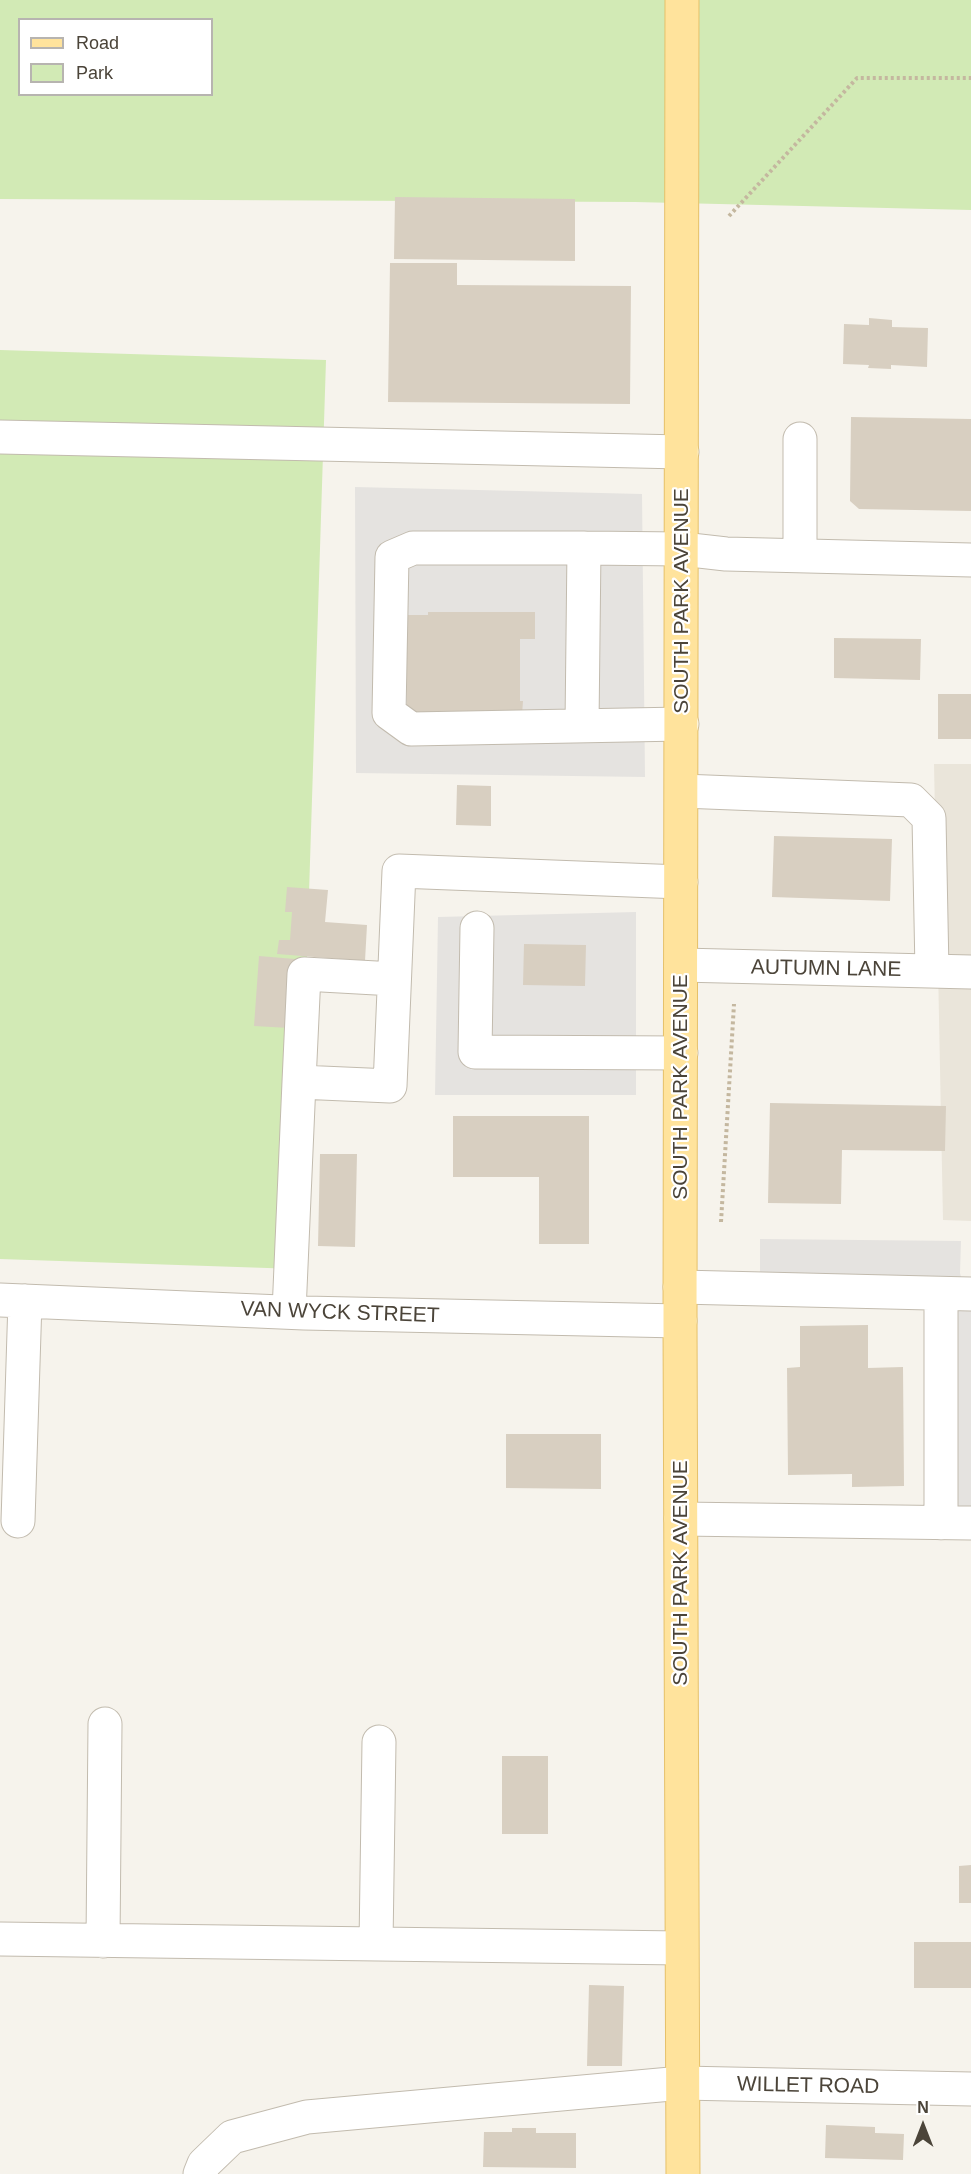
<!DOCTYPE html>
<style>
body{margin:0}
#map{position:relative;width:971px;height:2174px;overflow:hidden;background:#f6f3ec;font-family:Arial,sans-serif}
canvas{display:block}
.legend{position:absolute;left:18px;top:18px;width:195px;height:78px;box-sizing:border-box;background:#fff;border:2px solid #b7b4b0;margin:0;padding:8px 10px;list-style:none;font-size:18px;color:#4b4439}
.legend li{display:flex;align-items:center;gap:12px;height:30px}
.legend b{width:30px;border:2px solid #b7b4b0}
.north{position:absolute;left:893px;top:2096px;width:60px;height:60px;-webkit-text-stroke:4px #fff;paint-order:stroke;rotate:0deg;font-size:16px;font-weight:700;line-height:24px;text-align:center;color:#4b4439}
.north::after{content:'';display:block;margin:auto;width:21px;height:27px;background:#4b4439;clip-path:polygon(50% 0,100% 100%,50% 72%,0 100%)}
</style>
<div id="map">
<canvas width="971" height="2174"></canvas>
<ul class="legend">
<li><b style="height:8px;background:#ffe39c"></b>Road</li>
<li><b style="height:16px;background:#d2eab5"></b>Park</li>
</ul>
<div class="north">N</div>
</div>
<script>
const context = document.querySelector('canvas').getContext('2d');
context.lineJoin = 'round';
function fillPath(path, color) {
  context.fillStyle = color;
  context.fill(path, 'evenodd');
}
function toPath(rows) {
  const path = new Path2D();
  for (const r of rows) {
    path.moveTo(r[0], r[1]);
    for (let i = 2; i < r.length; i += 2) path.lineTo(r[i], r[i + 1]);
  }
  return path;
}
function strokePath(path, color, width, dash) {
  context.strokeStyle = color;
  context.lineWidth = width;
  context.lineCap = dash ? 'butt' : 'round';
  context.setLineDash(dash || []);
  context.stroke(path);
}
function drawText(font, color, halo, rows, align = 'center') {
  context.font = font + ' Arial,sans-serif';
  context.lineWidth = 4.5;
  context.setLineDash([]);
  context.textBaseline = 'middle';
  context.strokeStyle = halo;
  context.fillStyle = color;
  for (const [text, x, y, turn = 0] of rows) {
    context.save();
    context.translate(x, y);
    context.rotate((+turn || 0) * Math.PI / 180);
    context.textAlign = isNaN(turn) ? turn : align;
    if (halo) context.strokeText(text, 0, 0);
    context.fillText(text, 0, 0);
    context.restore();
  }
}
const residential = toPath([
 [934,764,971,764,971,1221,943,1220]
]);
const green = toPath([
 [0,0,971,0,971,210,635,202,0,199],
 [20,20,212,20,212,94,20,94],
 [0,350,326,360,297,1269,0,1259]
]);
const parking = toPath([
 [355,487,642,494,645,777,356,773],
 [636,912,636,1095,435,1095,438,917],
 [760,1239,961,1241,960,1273,962,1281,971,1283,971,1536,958,1537,956,1298,760,1297]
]);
const building = toPath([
 [395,197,575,199,575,261,394,259],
 [390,263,457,263,457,285,631,286,630,404,388,402],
 [869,318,892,320,892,327,928,328,927,367,891,365,891,369,868,368,869,365,843,364,844,324,869,325],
 [851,417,971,419,971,511,859,509,850,501],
 [428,612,535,612,535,639,520,639,520,701,523,701,522,715,428,715,428,712,407,712,407,615,428,615],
 [834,638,921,639,920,680,834,678],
 [938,694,971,694,971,739,938,739],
 [457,785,491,786,491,826,456,825],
 [774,836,892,839,890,901,772,897],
 [287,887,328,890,325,922,367,925,365,961,277,954,279,940,290,940,292,912,285,912],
 [524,944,586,945,585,986,523,985],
 [259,956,295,959,289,1028,254,1026],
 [770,1103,946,1106,945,1151,842,1150,841,1204,768,1203],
 [453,1116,589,1116,589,1244,539,1244,539,1177,453,1177],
 [320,1154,357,1154,355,1247,318,1246],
 [868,1325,868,1368,903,1367,904,1486,852,1487,852,1474,788,1475,787,1368,800,1367,800,1326],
 [506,1434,601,1434,601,1489,506,1488],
 [502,1756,548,1756,548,1834,502,1834],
 [971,1865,971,1903,959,1903,959,1866],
 [914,1942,971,1942,971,1988,914,1988],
 [589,1985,624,1986,622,2066,587,2066],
 [826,2125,875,2127,875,2133,904,2134,903,2160,825,2158],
 [512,2128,536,2128,536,2133,576,2133,576,2168,483,2167,484,2132,512,2132]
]);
const path = toPath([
 [729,216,857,78,971,78],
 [721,1222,734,1004]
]);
const minor = toPath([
 [0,437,682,452],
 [800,555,800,439],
 [682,724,411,729,389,713,392,557,413,548,584,548,682,549,726,554,971,560],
 [582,725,584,548],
 [682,791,911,800,929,818,932,971],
 [477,928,475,1052,681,1053],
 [681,965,971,972],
 [299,1082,304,974,394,979],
 [680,1287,971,1294],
 [941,1294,941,1523],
 [0,1300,304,1313,680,1321],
 [289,1312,299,1082,390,1086,399,871,681,882],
 [681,1519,971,1523],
 [18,1521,25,1301],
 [0,1939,681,1948],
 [103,1941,105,1724],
 [376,1944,379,1742],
 [200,2174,204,2164,232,2137,307,2117,682,2083,971,2089]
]);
const major = toPath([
 [682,0,680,1321,683,2174]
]);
const streetNames = [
 ["SOUTH PARK AVENUE",682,601,-90],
 ["AUTUMN LANE",826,969,1],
 ["SOUTH PARK AVENUE",681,1087,-90],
 ["VAN WYCK STREET",340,1313,2],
 ["SOUTH PARK AVENUE",681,1573,-90],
 ["WILLET ROAD",808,2086,1]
];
fillPath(residential, '#eae5da');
fillPath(green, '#d2eab5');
fillPath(parking, '#e5e3e0');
fillPath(building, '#d8cfc1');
strokePath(minor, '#c2bbae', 35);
strokePath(major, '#e6c16a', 35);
strokePath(path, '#c4b79f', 4, [3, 3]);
strokePath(minor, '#fff', 33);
strokePath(major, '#ffe39c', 33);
drawText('21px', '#4b4439', '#fff', streetNames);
</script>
